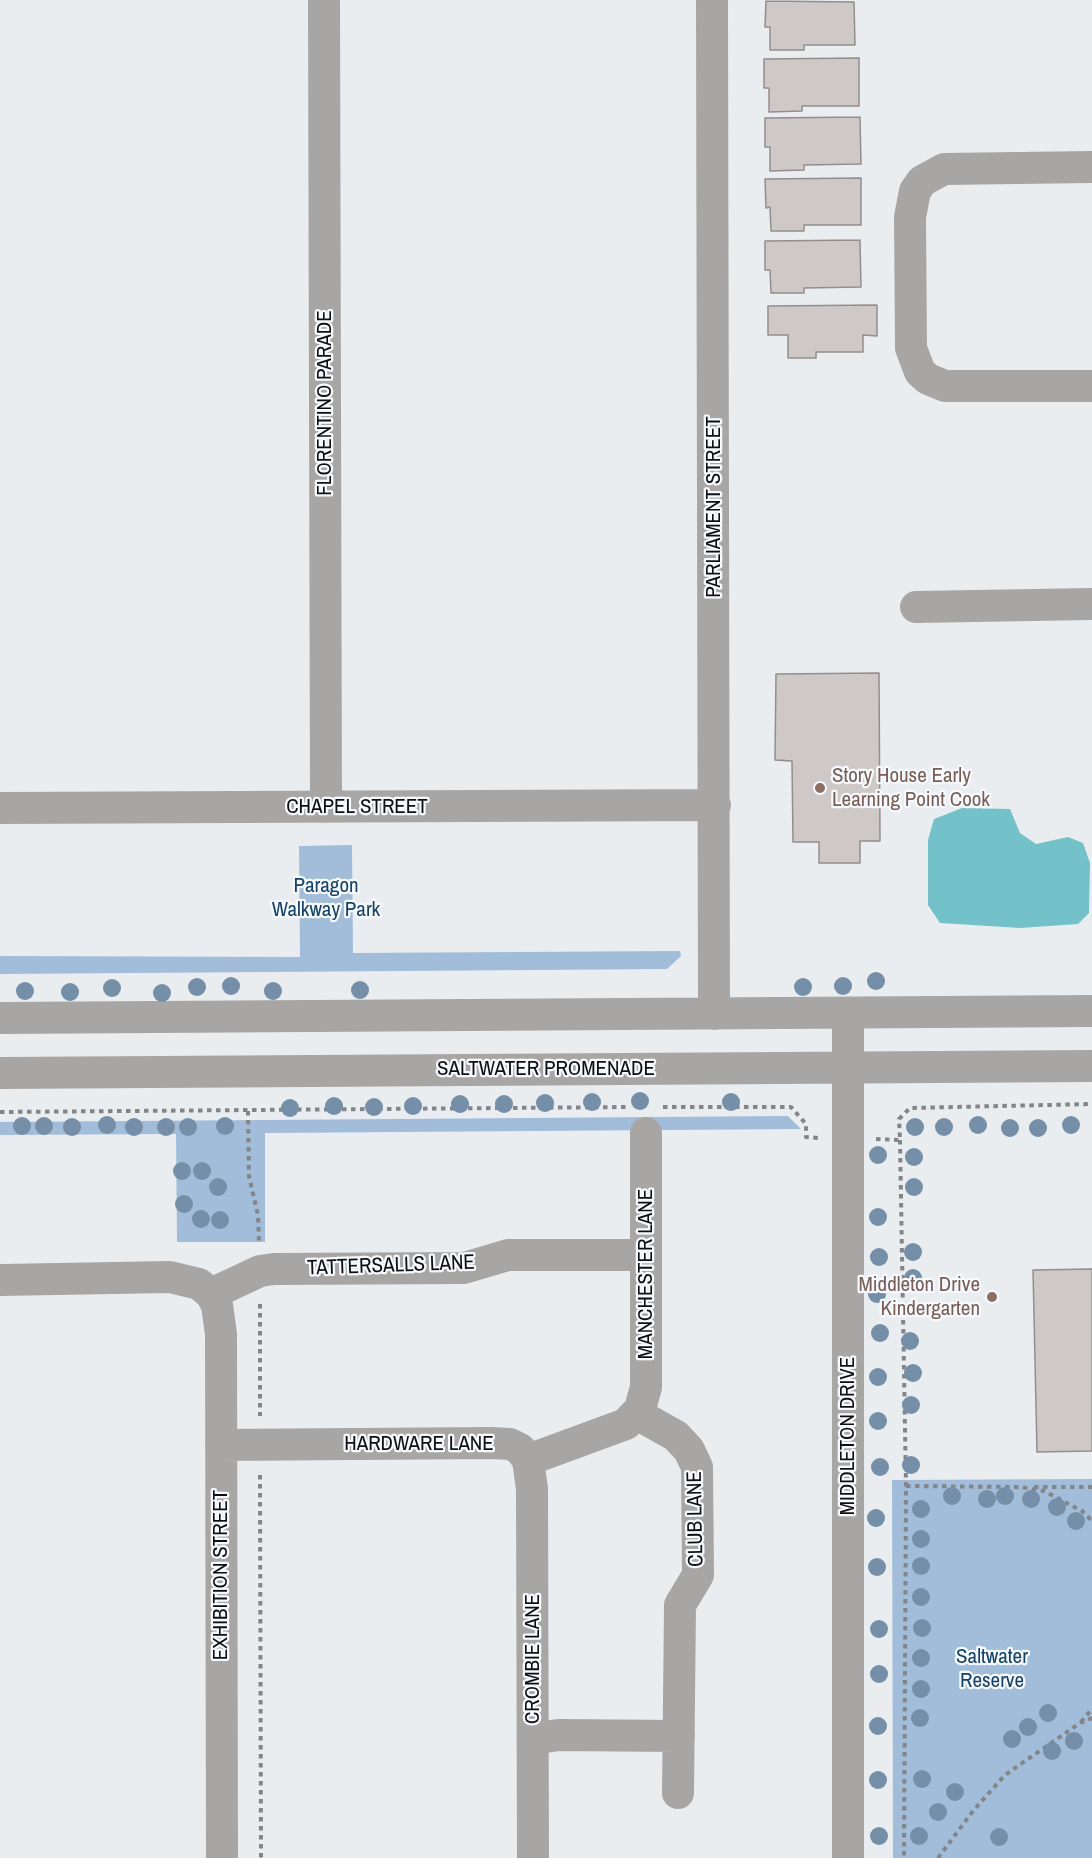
<!DOCTYPE html>
<style>
body{margin:0}
canvas{display:block;background:#e9edf0}
</style>
<canvas width="1092" height="1858"></canvas>
<script>
const context = document.querySelector('canvas').getContext('2d');
context.lineJoin = 'round';
function fillPath(path, color) {
  context.fillStyle = color;
  context.fill(path, 'evenodd');
}
function toPath(rows) {
  const path = new Path2D();
  for (const r of rows) {
    path.moveTo(r[0], r[1]);
    for (let i = 2; i < r.length; i += 2) path.lineTo(r[i], r[i + 1]);
  }
  return path;
}
function strokePath(path, color, width, dash) {
  context.strokeStyle = color;
  context.lineWidth = width;
  context.lineCap = dash ? 'butt' : 'round';
  context.setLineDash(dash || []);
  context.stroke(path);
}
function drawText(font, color, halo, rows, align = 'center') {
  context.font = font + ' "Archivo Narrow",sans-serif';
  context.lineWidth = 4.5;
  context.setLineDash([]);
  context.textBaseline = 'middle';
  context.strokeStyle = halo;
  context.fillStyle = color;
  for (const [text, x, y, turn = 0] of rows) {
    context.save();
    context.translate(x, y);
    context.rotate((+turn || 0) * Math.PI / 180);
    context.textAlign = isNaN(turn) ? turn : align;
    if (halo) context.strokeText(text, 0, 0);
    context.fillText(text, 0, 0);
    context.restore();
  }
}
const green = toPath([
 [352,845,353,953,680,951,681,956,667,969,0,974,0,956,300,957,299,846],
 [788,1116,801,1129,265,1133,265,1242,177,1242,176,1134,0,1135,0,1122],
 [1092,1479,1092,1858,893,1858,892,1480]
]);
const water = toPath([
 [962,808,1010,809,1020,833,1036,844,1068,837,1083,843,1090,863,1089,913,1078,924,1020,928,940,923,928,905,928,840,934,819]
]);
const building = toPath([
 [766,1,854,2,855,45,804,45,804,50,770,50,770,27,765,27,766,1],
 [859,58,859,106,802,106,802,111,769,112,769,88,764,88,764,59,859,58],
 [860,117,861,164,804,165,804,170,770,171,770,147,765,147,765,118,860,117],
 [861,178,861,225,804,225,804,231,771,231,770,207,766,208,765,179,861,178],
 [860,240,861,287,804,288,804,293,771,293,770,270,765,270,765,241,860,240],
 [877,305,877,336,863,335,863,352,816,352,816,358,788,358,788,335,768,335,768,306,877,305],
 [879,673,880,841,860,841,860,863,819,863,819,842,793,842,792,761,775,760,776,674,879,673],
 [1092,1269,1092,1451,1037,1452,1033,1270,1092,1269]
]);
const path = toPath([
 [663,1107,791,1107,806,1124,806,1137,818,1138],
 [248,1111,249,1176,258,1215,259,1242],
 [0,1112,628,1107],
 [876,1139,900,1140,899,1119,910,1108,1092,1104],
 [900,1140,906,1486,904,1858],
 [260,1304,260,1416],
 [260,1475,261,1858],
 [906,1486,1021,1487,1044,1491,1082,1511,1092,1521],
 [1034,1487,1092,1487],
 [1081,1722,1092,1709],
 [938,1858,973,1811,1005,1775,1080,1723,1092,1718]
]);
const minor = toPath([
 [324,0,326,807],
 [712,0,714,1014],
 [1092,167,944,169,922,181,915,191,910,217,911,348,920,372,928,379,945,386,1092,386],
 [916,607,1092,604],
 [0,808,715,805],
 [848,1013,848,1858],
 [0,1018,1092,1011],
 [0,1073,1092,1066],
 [0,1280,170,1277,199,1284,211,1294,217,1305,221,1334,222,1858],
 [211,1294,260,1271,274,1269,464,1268,508,1255,646,1255],
 [637,1414,676,1436,689,1450,697,1467,698,1575,680,1605,678,1793],
 [221,1445,491,1443,510,1444,520,1449,528,1460,626,1424,640,1409,646,1387,646,1133],
 [528,1460,532,1489,533,1858],
 [533,1739,558,1735,679,1736]
]);
const trees = [
 [876,981],
 [231,986],
 [843,986],
 [197,987],
 [803,987],
 [112,988],
 [360,990],
 [25,991],
 [273,991],
 [70,992],
 [162,993],
 [640,1101],
 [592,1102],
 [731,1102],
 [545,1103],
 [460,1104],
 [504,1104],
 [334,1106],
 [413,1106],
 [374,1107],
 [290,1108],
 [107,1125],
 [978,1125],
 [1071,1125],
 [22,1126],
 [44,1126],
 [225,1126],
 [72,1127],
 [134,1127],
 [166,1127],
 [188,1127],
 [915,1127],
 [944,1127],
 [1010,1128],
 [1038,1128],
 [878,1155],
 [914,1157],
 [182,1171],
 [202,1171],
 [218,1187],
 [914,1187],
 [184,1204],
 [878,1217],
 [201,1219],
 [220,1220],
 [913,1252],
 [879,1257],
 [913,1278],
 [877,1294],
 [880,1333],
 [910,1341],
 [913,1373],
 [878,1377],
 [911,1405],
 [878,1421],
 [911,1465],
 [880,1467],
 [952,1496],
 [1005,1496],
 [987,1499],
 [1031,1499],
 [1057,1507],
 [921,1509],
 [876,1518],
 [1076,1521],
 [921,1539],
 [921,1566],
 [877,1567],
 [921,1597],
 [922,1628],
 [879,1629],
 [921,1658],
 [879,1674],
 [921,1689],
 [1048,1713],
 [920,1718],
 [878,1726],
 [1028,1727],
 [1012,1739],
 [1074,1741],
 [1052,1751],
 [922,1779],
 [878,1780],
 [955,1792],
 [938,1812],
 [879,1836],
 [919,1836],
 [999,1837]
];
const markers = [
 [820,788,6,"#8d6e63"],
 [992,1297,6,"#8d6e63"]
];
const streetNames = [
 ["FLORENTINO PARADE",325,403,-90],
 ["PARLIAMENT STREET",714,507,-90],
 ["CHAPEL STREET",357,807],
 ["SALTWATER PROMENADE",546,1069],
 ["TATTERSALLS LANE",391,1266,-2],
 ["MANCHESTER LANE",646,1274,-90],
 ["MIDDLETON DRIVE",848,1436,-90],
 ["HARDWARE LANE",419,1444],
 ["CLUB LANE",696,1519,-91],
 ["EXHIBITION STREET",221,1575,-90],
 ["CROMBIE LANE",533,1659,-90]
];
const educationNames = [
 ["Story House Early",832,776],
 ["Learning Point Cook",832,800],
 ["Middleton Drive",980,1285,"right"],
 ["Kindergarten",980,1309,"right"]
];
const parkNames = [
 ["Paragon",326,886],
 ["Walkway Park",326,910],
 ["Saltwater",992,1657],
 ["Reserve",992,1681]
];
fillPath(green, '#a1bdda');
fillPath(water, '#74c2c9');
fillPath(building, '#cec8c7');
strokePath(building, '#938e8d', 1.5);
strokePath(path, '#838588', 4, [4.5, 4.5]);
strokePath(minor, '#a8a6a5', 32);
context.fillStyle = '#748fa7';
for (const [x, y] of trees) {
  context.beginPath();
  context.arc(x, y, 9, 0, 2 * Math.PI);
  context.fill();
}
for (const [x, y, r, color] of markers) {
  const dot = new Path2D();
  dot.arc(x, y, r, 0, 2 * Math.PI);
  context.fillStyle = color;
  context.fill(dot);
  strokePath(dot, '#f6fafe', 2);
}
drawText('21px', '#0e0f11', '#f6fafe', streetNames);
drawText('21px', '#785e54', '#f6fafe', educationNames, 'left');
drawText('21px', '#14426b', '#f6fafe', parkNames);
</script>
